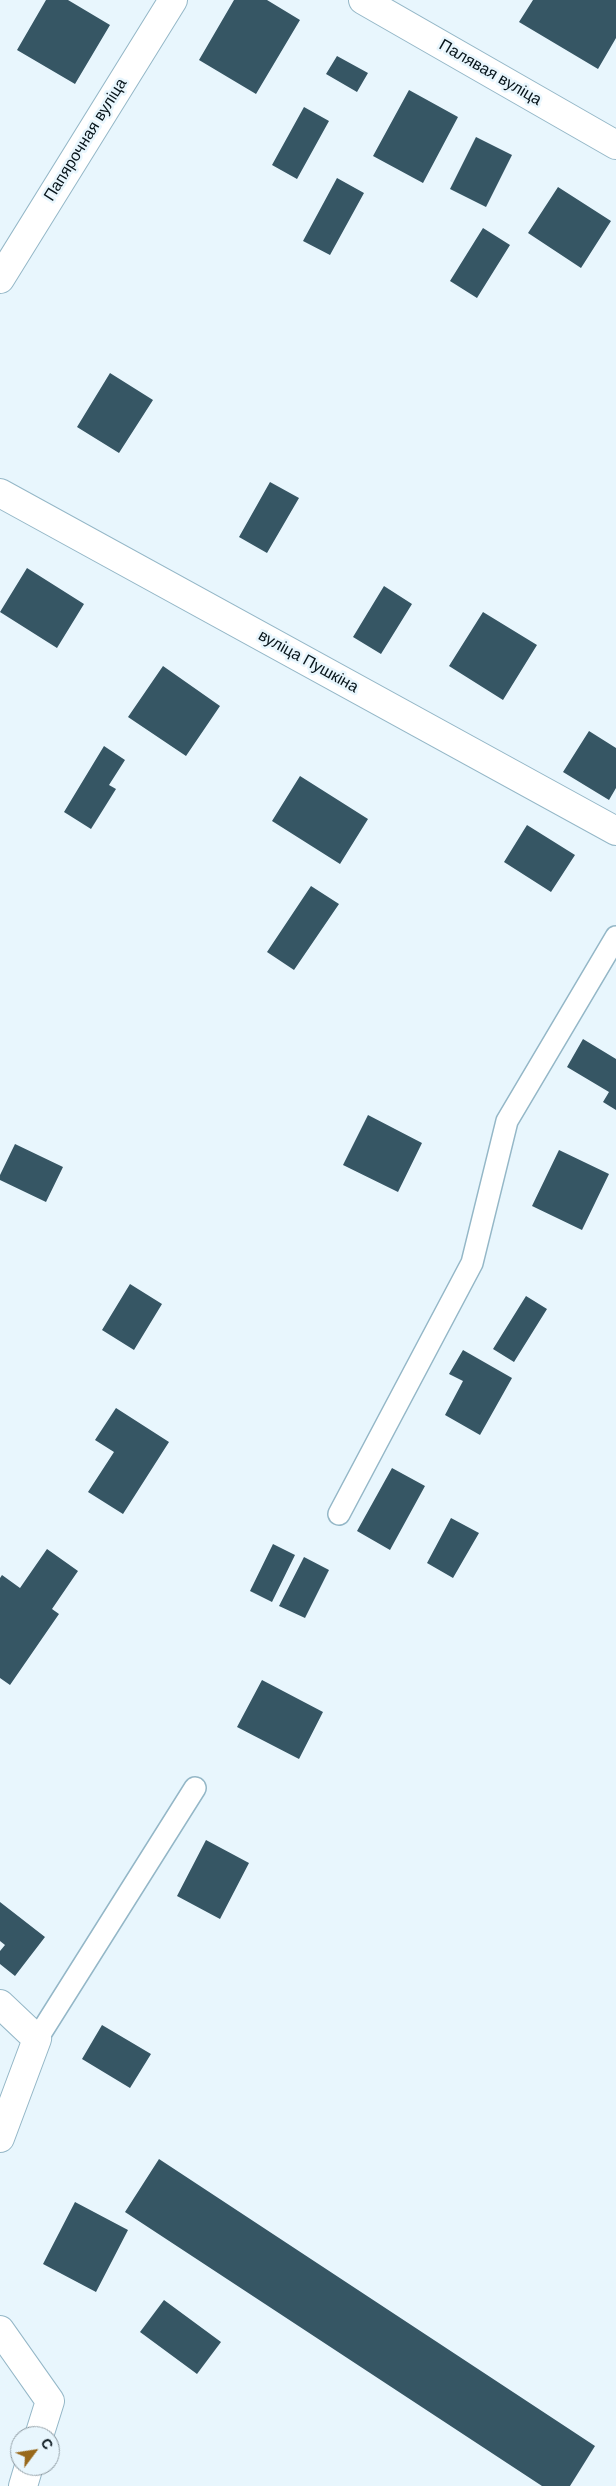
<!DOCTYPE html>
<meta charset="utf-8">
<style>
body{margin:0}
#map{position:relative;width:616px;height:2486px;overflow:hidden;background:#e8f6fd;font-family:"DM Sans",sans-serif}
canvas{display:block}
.north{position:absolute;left:10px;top:2426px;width:50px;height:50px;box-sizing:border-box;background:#e8f6fd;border:1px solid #8e9ba2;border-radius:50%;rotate:59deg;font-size:14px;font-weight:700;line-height:20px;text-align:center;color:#061319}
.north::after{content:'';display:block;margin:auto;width:18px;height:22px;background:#98681a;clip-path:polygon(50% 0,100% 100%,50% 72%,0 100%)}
</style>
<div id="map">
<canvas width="616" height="2486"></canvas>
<div class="north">С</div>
</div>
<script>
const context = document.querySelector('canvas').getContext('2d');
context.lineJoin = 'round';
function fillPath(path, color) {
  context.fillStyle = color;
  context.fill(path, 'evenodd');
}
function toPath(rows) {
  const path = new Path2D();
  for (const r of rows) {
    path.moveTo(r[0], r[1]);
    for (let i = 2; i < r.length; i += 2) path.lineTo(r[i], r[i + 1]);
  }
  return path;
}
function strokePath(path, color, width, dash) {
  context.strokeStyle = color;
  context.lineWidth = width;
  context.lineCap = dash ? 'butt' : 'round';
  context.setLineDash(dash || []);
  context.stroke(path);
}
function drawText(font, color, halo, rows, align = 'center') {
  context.font = font + ' "DM Sans",sans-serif';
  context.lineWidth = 5;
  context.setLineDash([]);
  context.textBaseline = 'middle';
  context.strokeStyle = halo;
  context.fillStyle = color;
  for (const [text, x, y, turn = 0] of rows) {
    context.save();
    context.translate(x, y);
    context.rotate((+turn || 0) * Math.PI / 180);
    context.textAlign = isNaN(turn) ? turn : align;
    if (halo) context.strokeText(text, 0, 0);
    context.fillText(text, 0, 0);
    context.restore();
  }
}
const building = toPath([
 [46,0,68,0,110,25,75,84,17,50],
 [234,0,267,0,300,20,256,94,199,60],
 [533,0,616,0,616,38,598,69,519,22],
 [337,56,368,73,357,92,326,74],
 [409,90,458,117,423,183,373,156],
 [304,107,329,121,297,179,272,165],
 [476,137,512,155,486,207,450,189],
 [337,178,364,193,330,255,303,241],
 [558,187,611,221,581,268,528,233],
 [483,228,510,245,477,298,450,281],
 [110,373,153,400,119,453,77,427],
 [270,482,299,498,267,553,239,537],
 [27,568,84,604,57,648,0,612],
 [384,586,412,604,381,654,353,637],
 [483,612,537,645,503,700,449,666],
 [163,666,220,706,186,756,128,717],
 [589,731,616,748,616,788,609,800,563,772],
 [104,746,125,760,109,785,116,789,91,829,64,812],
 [300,776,368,819,340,864,272,821],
 [527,825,575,855,551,892,504,862],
 [311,886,339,904,294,970,267,952],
 [583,1039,616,1059,616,1110,603,1102,609,1092,567,1067],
 [368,1115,422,1143,398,1192,343,1165],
 [15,1144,63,1167,46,1202,0,1180,0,1175],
 [559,1150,609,1174,582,1230,532,1206],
 [130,1284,162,1304,134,1350,102,1330],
 [526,1296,547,1309,514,1362,493,1349],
 [463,1350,512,1378,480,1435,445,1415,463,1381,449,1374],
 [116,1408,169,1442,123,1514,88,1492,114,1452,95,1440],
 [392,1468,425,1486,390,1550,357,1531],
 [451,1518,479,1533,453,1578,427,1563],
 [273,1544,295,1555,272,1602,250,1591],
 [47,1549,78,1571,52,1609,59,1614,10,1685,0,1678,0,1578,2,1575,20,1588],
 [304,1557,329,1570,305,1618,279,1606],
 [262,1680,323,1712,299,1759,237,1727],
 [206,1840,249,1863,220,1919,177,1896],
 [0,1902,45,1937,15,1976,0,1964,0,1951,5,1945,0,1941],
 [102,2025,151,2054,130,2088,82,2059],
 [159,2159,595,2446,570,2486,542,2486,125,2212],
 [75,2202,128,2230,96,2292,43,2264],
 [164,2300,221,2342,197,2374,140,2332]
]);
const lane = toPath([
 [339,1514,472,1263,507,1121,616,937],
 [37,2039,195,1788]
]);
const street = toPath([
 [363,0,616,145],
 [0,279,173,0],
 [0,493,616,831],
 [0,2004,37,2039,0,2138],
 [0,2330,50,2401,39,2436],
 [23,2486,29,2466]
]);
const streetNames = [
 ["Палявая вуліца",490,73,30],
 ["Папярочная вуліца",86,140,-58],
 ["вуліца Пушкіна",308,662,29]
];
fillPath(building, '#365664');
strokePath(lane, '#94b7c7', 24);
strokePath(street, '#94b7c7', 30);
strokePath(lane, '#fff', 21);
strokePath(street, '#fff', 28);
drawText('16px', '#061319', '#e8f6fd', streetNames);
</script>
